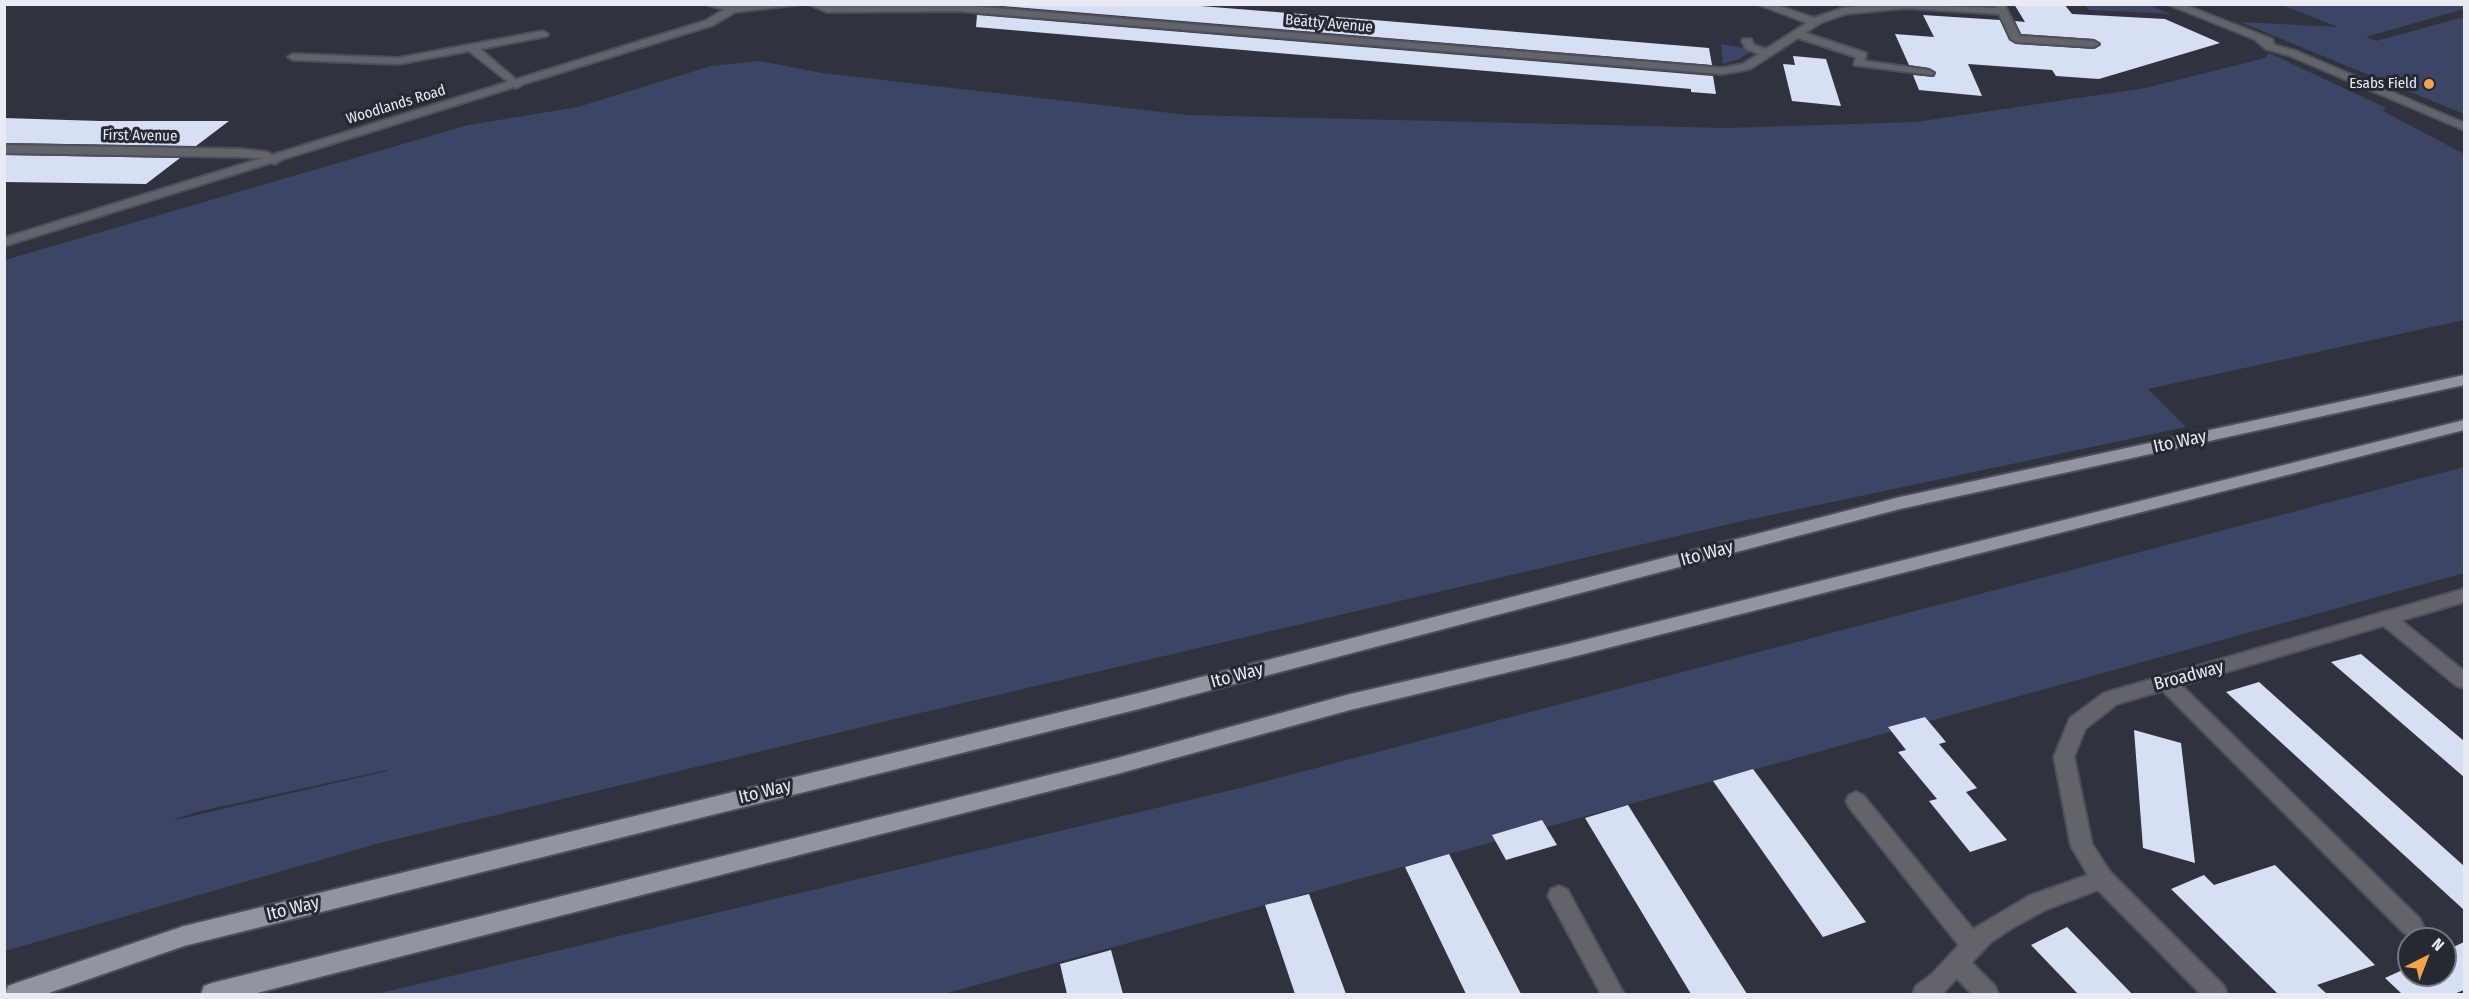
<!DOCTYPE html>
<style>
body{margin:0}
#map{position:relative;width:2469px;height:999px;overflow:hidden;background:#2f333d;font-family:"Fira Sans Condensed",sans-serif}
canvas{display:block}
.frame{position:absolute;inset:0;border:6px solid #e9ebf2;pointer-events:none}
.north{position:absolute;left:2397px;top:927px;width:60px;height:60px;box-sizing:border-box;background:#252932;border:2px solid #73777f;border-radius:50%;rotate:42deg;font-size:16px;font-weight:700;line-height:24px;text-align:center;color:#e9ebf2}
.north::after{content:'';display:block;margin:auto;width:21px;height:27px;background:#f9a04c;clip-path:polygon(50% 0,100% 100%,50% 72%,0 100%)}
</style>
<div id="map">
<canvas width="2469" height="999"></canvas>
<div class="frame"></div>
<div class="north">N</div>
</div>
<script>
const context = document.querySelector('canvas').getContext('2d');
context.lineJoin = 'round';
function fillPath(path, color) {
  context.fillStyle = color;
  context.fill(path, 'evenodd');
}
function toPath(rows) {
  const path = new Path2D();
  for (const r of rows) {
    path.moveTo(r[0], r[1]);
    for (let i = 2; i < r.length; i += 2) path.lineTo(r[i], r[i + 1]);
  }
  return path;
}
function strokePath(path, color, width, dash) {
  context.strokeStyle = color;
  context.lineWidth = width;
  context.lineCap = dash ? 'butt' : 'round';
  context.setLineDash(dash || []);
  context.stroke(path);
}
function drawText(font, color, halo, rows, align = 'center') {
  context.font = font + ' "Fira Sans Condensed",sans-serif';
  context.lineWidth = 6;
  context.setLineDash([]);
  context.textBaseline = 'middle';
  context.strokeStyle = halo;
  context.fillStyle = color;
  for (const [text, x, y, turn = 0] of rows) {
    context.save();
    context.translate(x, y);
    context.rotate((+turn || 0) * Math.PI / 180);
    context.textAlign = isNaN(turn) ? turn : align;
    if (halo) context.strokeText(text, 0, 0);
    context.fillText(text, 0, 0);
    context.restore();
  }
}
const green = toPath([
 [2085,5,2149,5,2170,14,2089,10],
 [2282,5,2464,5,2464,9,2366,37,2376,41,2464,17,2464,114,2240,22,2338,27],
 [1721,44,1740,47,1750,52,1739,59,1723,64],
 [2269,53,2384,107,2386,109,2383,111,2464,154,2464,320,2148,389,2186,427,1738,522,916,714,376,844,5,951,5,260,468,125,578,107,711,66,760,61,822,73,1188,115,1728,128,1916,122,2145,88,2265,58],
 [387,770,387,771,171,821,196,812],
 [2464,467,2464,573,944,994,376,994,1240,788]
]);
const building = toPath([
 [978,4,1175,4,1326,16,1709,48,1712,65],
 [2014,4,2064,4,2072,14,2165,19,2220,43,2099,79,2056,76,2052,70,1968,64,1982,96,1919,90,1913,75,1933,77,1936,72,1929,68,1909,65,1895,34,1934,37,1923,15,2000,20,2009,40,2016,44,2094,49,2101,45,2094,39,2021,34,2015,21,2025,22],
 [977,15,1713,76,1716,94,1691,92,1691,89,1580,79,976,27],
 [1793,56,1826,59,1841,106,1792,101,1783,64,1795,65],
 [4,118,100,121,229,121,196,146,4,143],
 [4,155,180,158,146,184,4,182],
 [2361,654,2464,741,2464,777,2331,662],
 [2259,682,2464,866,2464,910,2226,692],
 [1925,717,1946,742,1939,744,1977,788,1966,792,2007,840,1970,852,1929,801,1937,799,1898,752,1906,750,1888,727],
 [2134,730,2181,743,2195,863,2143,848],
 [1753,769,1866,922,1823,937,1713,781],
 [1628,805,1747,994,1691,994,1585,818],
 [1542,820,1557,845,1506,860,1492,835],
 [1449,854,1521,994,1466,994,1405,867],
 [2275,865,2375,965,2317,985,2327,994,2278,994,2171,889,2204,875,2214,885],
 [1309,894,1346,994,1295,994,1265,905],
 [2067,927,2132,994,2078,994,2031,945],
 [2464,942,2464,990,2454,994,2402,994,2385,978,2409,967,2409,975,2445,975,2445,951],
 [1111,950,1123,994,1067,994,1060,964]
]);
const service = toPath([
 [543,31,548,34,547,36,480,49,520,83,522,85,516,88,469,51,398,64,293,60,288,57,293,54,398,58,543,31],
 [2386,611,2392,613,2464,671,2464,688,2457,686,2380,623,2377,618,2380,613,2386,611],
 [2166,675,2173,677,2420,919,2423,926,2420,933,2412,936,2404,933,2159,687,2157,682,2159,677,2166,675],
 [1856,792,1863,795,1981,939,1984,946,1981,953,1973,956,1965,953,1849,807,1846,801,1849,795,1856,792],
 [1559,886,1567,889,1624,994,1601,994,1548,896,1551,889,1559,886],
 [1957,952,1965,956,1995,986,1998,994,1972,994,1949,970,1946,963,1949,956,1957,952]
]);
const minor = toPath([
 [705,4,726,4,738,9,733,12,705,4],
 [808,4,957,5,1722,68,1743,64,1759,54,1746,49,1742,41,1743,39,1751,39,1754,45,1766,49,1807,23,1757,4,1773,4,1814,18,1843,8,1879,4,1996,8,1994,4,2004,4,2020,36,2094,41,2099,44,2094,47,2016,42,2011,39,1999,14,1905,8,1845,14,1820,23,1805,33,1866,53,1865,61,1929,70,1934,73,1933,75,1854,65,1856,57,1798,38,1750,69,1722,74,957,11,827,12,808,4],
 [4,145,240,149,267,152,281,160,275,164,261,158,240,157,4,153,4,145],
 [2464,589,2464,602,2117,704,2085,729,2074,757,2092,844,2110,872,2224,986,2227,994,2201,994,2098,890,2045,910,2012,928,1991,942,1942,994,1913,994,1916,986,1932,974,1975,928,2029,896,2088,875,2071,846,2054,757,2070,718,2104,693,2464,589]
]);
const tertiary = toPath([
 [752,4,802,4,735,12,713,25,4,246,4,238,705,21,729,7,752,4],
 [2167,4,2182,4,2272,39,2274,45,2296,51,2464,123,2464,130,2288,55,2266,49,2254,39,2167,4]
]);
const primary = toPath([
 [2464,375,2464,385,1900,509,1143,708,184,946,46,994,5,994,8,986,16,983,184,926,1143,692,1900,497,2464,375],
 [2464,420,2464,430,1568,658,1350,710,1117,774,253,994,201,994,204,986,212,983,1117,758,1350,694,1568,644,2464,420]
]);
const markers = [
 [2429,84,6,"#f9a04c"]
];
const farStreetnames = [
 ["Beatty Avenue",1329,24,5],
 ["Woodlands Road",396,105,-17],
 ["First Avenue",140,136,1]
];
const farPoinames = [
 ["Esabs Field",2417,84]
];
const streetNames = [
 ["Ito Way",2180,442,-12],
 ["Ito Way",1707,554,-15],
 ["Ito Way",1237,676,-15],
 ["Broadway",2189,676,-15],
 ["Ito Way",765,792,-14],
 ["Ito Way",293,909,-14]
];
fillPath(green, '#3c4563');
fillPath(building, '#d7dff5');
strokePath(service, '#4d505a', 4);
strokePath(minor, '#4d505a', 4);
strokePath(tertiary, '#4d505a', 4);
strokePath(primary, '#4d505a', 4);
fillPath(service, '#63646a');
fillPath(minor, '#63646a');
fillPath(tertiary, '#63646a');
fillPath(primary, '#91959f');
for (const [x, y, r, color] of markers) {
  const dot = new Path2D();
  dot.arc(x, y, r, 0, 2 * Math.PI);
  context.fillStyle = color;
  context.fill(dot);
  strokePath(dot, '#252932', 2);
}
drawText('15px', '#e9ebf2', '#252932', farStreetnames);
drawText('15px', '#e9ebf2', '#252932', farPoinames, 'right');
drawText('18px', '#e9ebf2', '#252932', streetNames);
</script>
